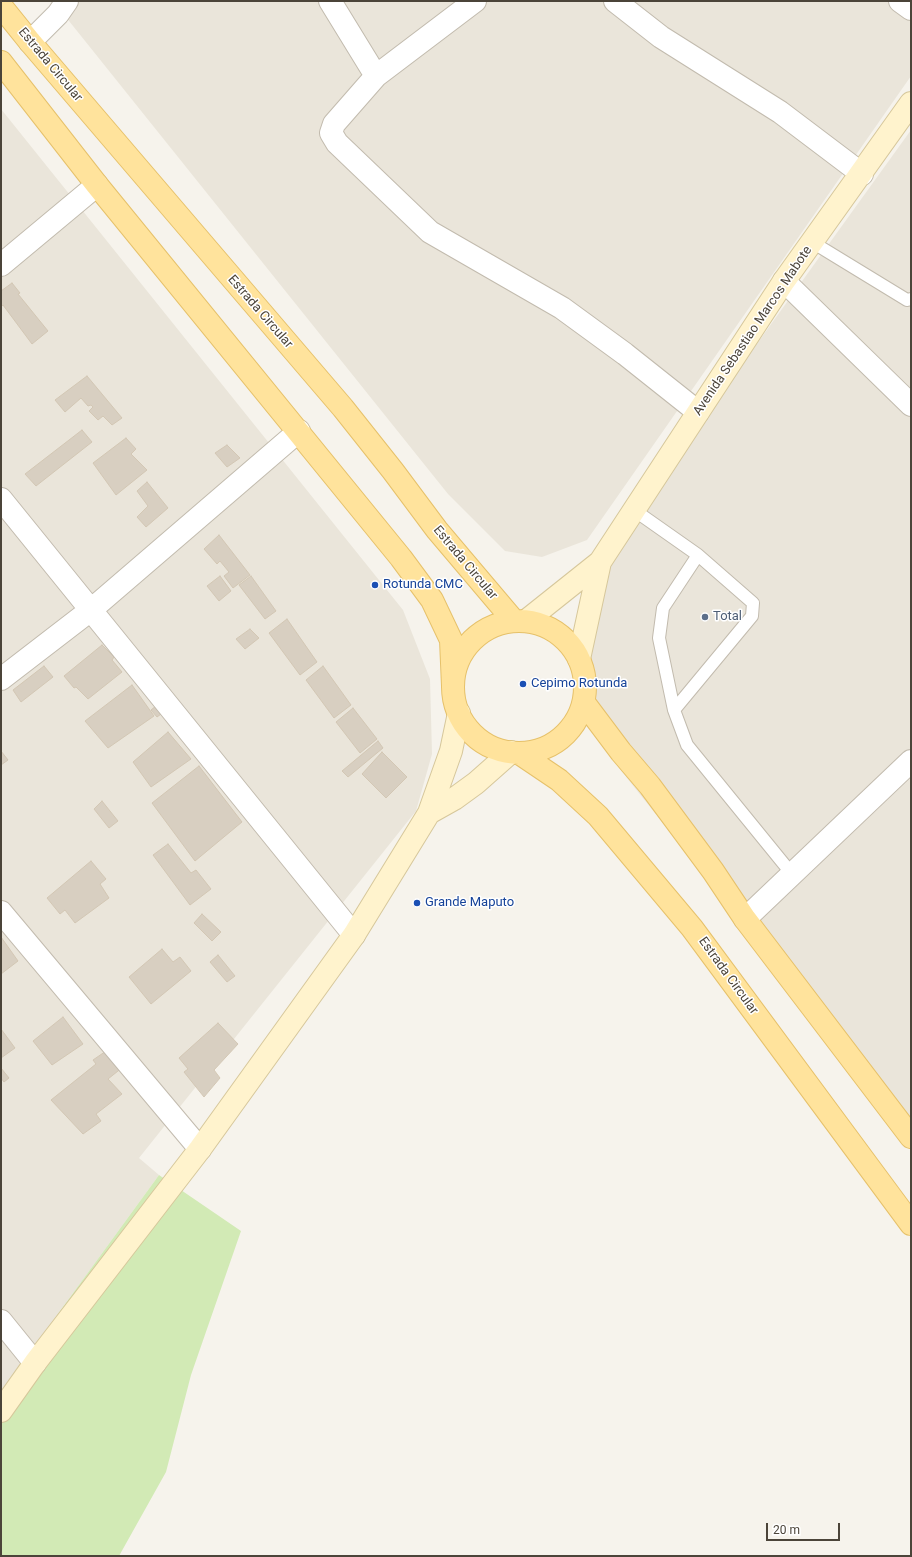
<!DOCTYPE html>
<style>
body{margin:0}
#map{position:relative;width:912px;height:1557px;overflow:hidden;background:#f6f3ec;font-family:Roboto,sans-serif}
canvas{display:block}
.frame{position:absolute;inset:0;border:2px solid #4b4439;pointer-events:none}
.scale{position:absolute;left:766px;top:1523px;width:74px;height:18px;box-sizing:border-box;border:2px solid #4b4439;border-top:0;padding-left:5px;font-size:12px;line-height:14px;white-space:nowrap;color:#4b4439;-webkit-text-stroke:3px #fff;paint-order:stroke}
</style>
<div id="map">
<canvas width="912" height="1557"></canvas>
<div class="frame"></div>
<div class="scale">20 m</div>
</div>
<script>
const context = document.querySelector('canvas').getContext('2d');
context.lineJoin = 'round';
function fillPath(path, color) {
  context.fillStyle = color;
  context.fill(path, 'evenodd');
}
function toPath(rows) {
  const path = new Path2D();
  for (const r of rows) {
    if (r.length === 3) {
      path.moveTo(r[0] + r[2], r[1]);
      path.arc(r[0], r[1], r[2], 0, 2 * Math.PI);
      continue;
    }
    path.moveTo(r[0], r[1]);
    for (let i = 2; i < r.length; i += 2) path.lineTo(r[i], r[i + 1]);
  }
  return path;
}
function strokePath(path, color, width, dash) {
  context.strokeStyle = color;
  context.lineWidth = width;
  context.lineCap = dash ? 'butt' : 'round';
  context.setLineDash(dash || []);
  context.stroke(path);
}
function drawText(font, color, halo, rows, align = 'center') {
  context.font = font + ' Roboto,sans-serif';
  context.lineWidth = 3;
  context.setLineDash([]);
  context.textBaseline = 'middle';
  context.strokeStyle = halo;
  context.fillStyle = color;
  for (const [text, x, y, turn = 0] of rows) {
    context.save();
    context.translate(x, y);
    context.rotate((+turn || 0) * Math.PI / 180);
    context.textAlign = isNaN(turn) ? turn : align;
    if (halo) context.strokeText(text, 0, 0);
    context.fillText(text, 0, 0);
    context.restore();
  }
}
const residential = toPath([
 [53,1,911,1,911,76,587,540,542,557,505,551,448,494],
 [1,109,403,610,430,679,432,754,416,811,139,1158,159,1175,1,1392],
 [911,130,911,1135,619,768,591,686,591,574]
]);
const green = toPath([
 [159,1175,241,1231,191,1375,166,1472,119,1556,1,1556,1,1392]
]);
const building = toPath([
 [12,283,20,293,18,294,48,331,32,344,3,305,1,307,1,291,12,283],
 [87,376,122,418,112,425,103,416,98,420,89,411,93,407,91,405,88,406,81,398,65,412,55,400,87,376],
 [82,430,92,442,36,486,25,474,82,430],
 [126,438,136,449,131,454,147,470,116,495,93,463,126,438],
 [227,445,240,458,227,467,215,453,227,445],
 [147,482,168,508,146,527,137,517,148,506,137,491,147,482],
 [219,535,250,575,233,588,224,576,229,572,220,561,217,564,204,549,219,535],
 [220,576,231,591,219,601,207,586,220,576],
 [251,576,276,611,265,619,239,585,251,576],
 [287,619,317,662,300,675,269,633,287,619],
 [250,629,259,638,245,649,236,639,250,629],
 [102,645,114,657,112,660,122,672,88,699,76,687,74,688,64,676,102,645],
 [44,666,53,677,21,702,13,690,44,666],
 [323,666,351,705,334,718,306,680,323,666],
 [132,685,154,716,108,748,85,721,132,685],
 [162,701,168,709,157,717,151,710,162,701],
 [353,708,377,739,360,753,336,722,353,708],
 [168,732,191,759,151,787,133,762,168,732],
 [378,741,383,748,348,777,342,771,378,741],
 [1,751,8,760,1,765,1,751],
 [382,752,407,777,386,798,362,774,382,752],
 [199,766,242,822,195,861,152,803,199,766],
 [102,801,118,821,109,828,94,809,102,801],
 [168,844,191,873,196,870,211,889,190,905,153,855,168,844],
 [91,861,106,879,100,884,109,898,75,923,65,910,60,914,47,898,91,861],
 [202,914,221,932,212,941,194,923,202,914],
 [1,937,18,961,1,974,1,937],
 [162,949,173,962,180,957,191,971,151,1004,129,977,162,949],
 [218,955,235,976,227,982,210,962,218,955],
 [63,1017,83,1044,52,1065,33,1041,63,1017],
 [218,1023,238,1044,214,1070,220,1078,204,1097,184,1072,188,1069,179,1058,218,1023],
 [1,1029,15,1048,1,1058,1,1029],
 [109,1049,123,1067,108,1079,122,1094,96,1114,101,1121,83,1134,51,1100,96,1064,93,1060,109,1049],
 [1,1068,9,1078,4,1082,1,1078,1,1068]
]);
const lane = toPath([
 [812,242,907,300,911,299],
 [634,510,698,555,663,608,659,638,674,710,687,745,792,874],
 [674,710,752,616,753,603,698,555]
]);
const street = toPath([
 [330,1,376,76],
 [475,1,376,76,334,124,331,133,337,143,430,232,562,308,625,354,698,412],
 [615,1,661,37,780,112,862,174],
 [900,1,911,9],
 [30,42,58,14,67,1],
 [1,265,97,185],
 [784,281,911,405],
 [1,499,354,935],
 [1,679,92,609,299,431],
 [1,912,200,1149],
 [745,919,911,761],
 [1,1321,35,1363]
]);
const secondary = toPath([
 [526,621,600,562,784,281,911,103],
 [579,659,600,562],
 [429,813,454,799,476,783,511,752],
 [1,1411,35,1363,200,1149,354,935,429,813,451,751,459,713]
]);
const primary = toPath([
 [1,6,30,42,343,408,393,471,437,530,514,621],
 [1,62,97,185,401,558,432,600,451,640,453,686],
 [519,687,66],
 [585,704,621,752,650,786,713,871,745,919,911,1137],
 [519,753,559,780,598,816,692,928,911,1224]
]);
const markers = [
 [375,585,4,"#1a4fb4"],
 [705,617,4,"#5c6f8a"],
 [523,684,4,"#1a4fb4"],
 [417,903,4,"#1a4fb4"]
];
const streetNames = [
 ["Estrada Circular",50,65,50],
 ["Estrada Circular",260,312,49],
 ["Avenida Sebastiao Marcos Mabote",753,331,-56],
 ["Estrada Circular",465,563,50],
 ["Estrada Circular",728,976,54]
];
const transitNames = [
 ["Rotunda CMC",383,585],
 ["Cepimo Rotunda",531,684],
 ["Grande Maputo",425,903]
];
const serviceNames = [
 ["Total",713,617]
];
fillPath(residential, '#eae5da');
fillPath(green, '#d2eab5');
fillPath(building, '#d8cfc1');
strokePath(building, '#d3c7b4', 1);
strokePath(lane, '#c2bbae', 14);
strokePath(street, '#c2bbae', 24);
strokePath(secondary, '#d6c79b', 24);
strokePath(primary, '#e6c16a', 24);
strokePath(lane, '#fff', 12);
strokePath(street, '#fff', 22);
strokePath(secondary, '#fff3cd', 22);
strokePath(primary, '#ffe39c', 22);
for (const [x, y, r, color] of markers) {
  const dot = new Path2D();
  dot.arc(x, y, r, 0, 2 * Math.PI);
  context.fillStyle = color;
  context.fill(dot);
  strokePath(dot, '#fff', 1.5);
}
drawText('13px', '#4b4439', '#fff', streetNames);
drawText('13px', '#164399', '#fff', transitNames, 'left');
drawText('13px', '#4e5e75', '#fff', serviceNames, 'left');
</script>
